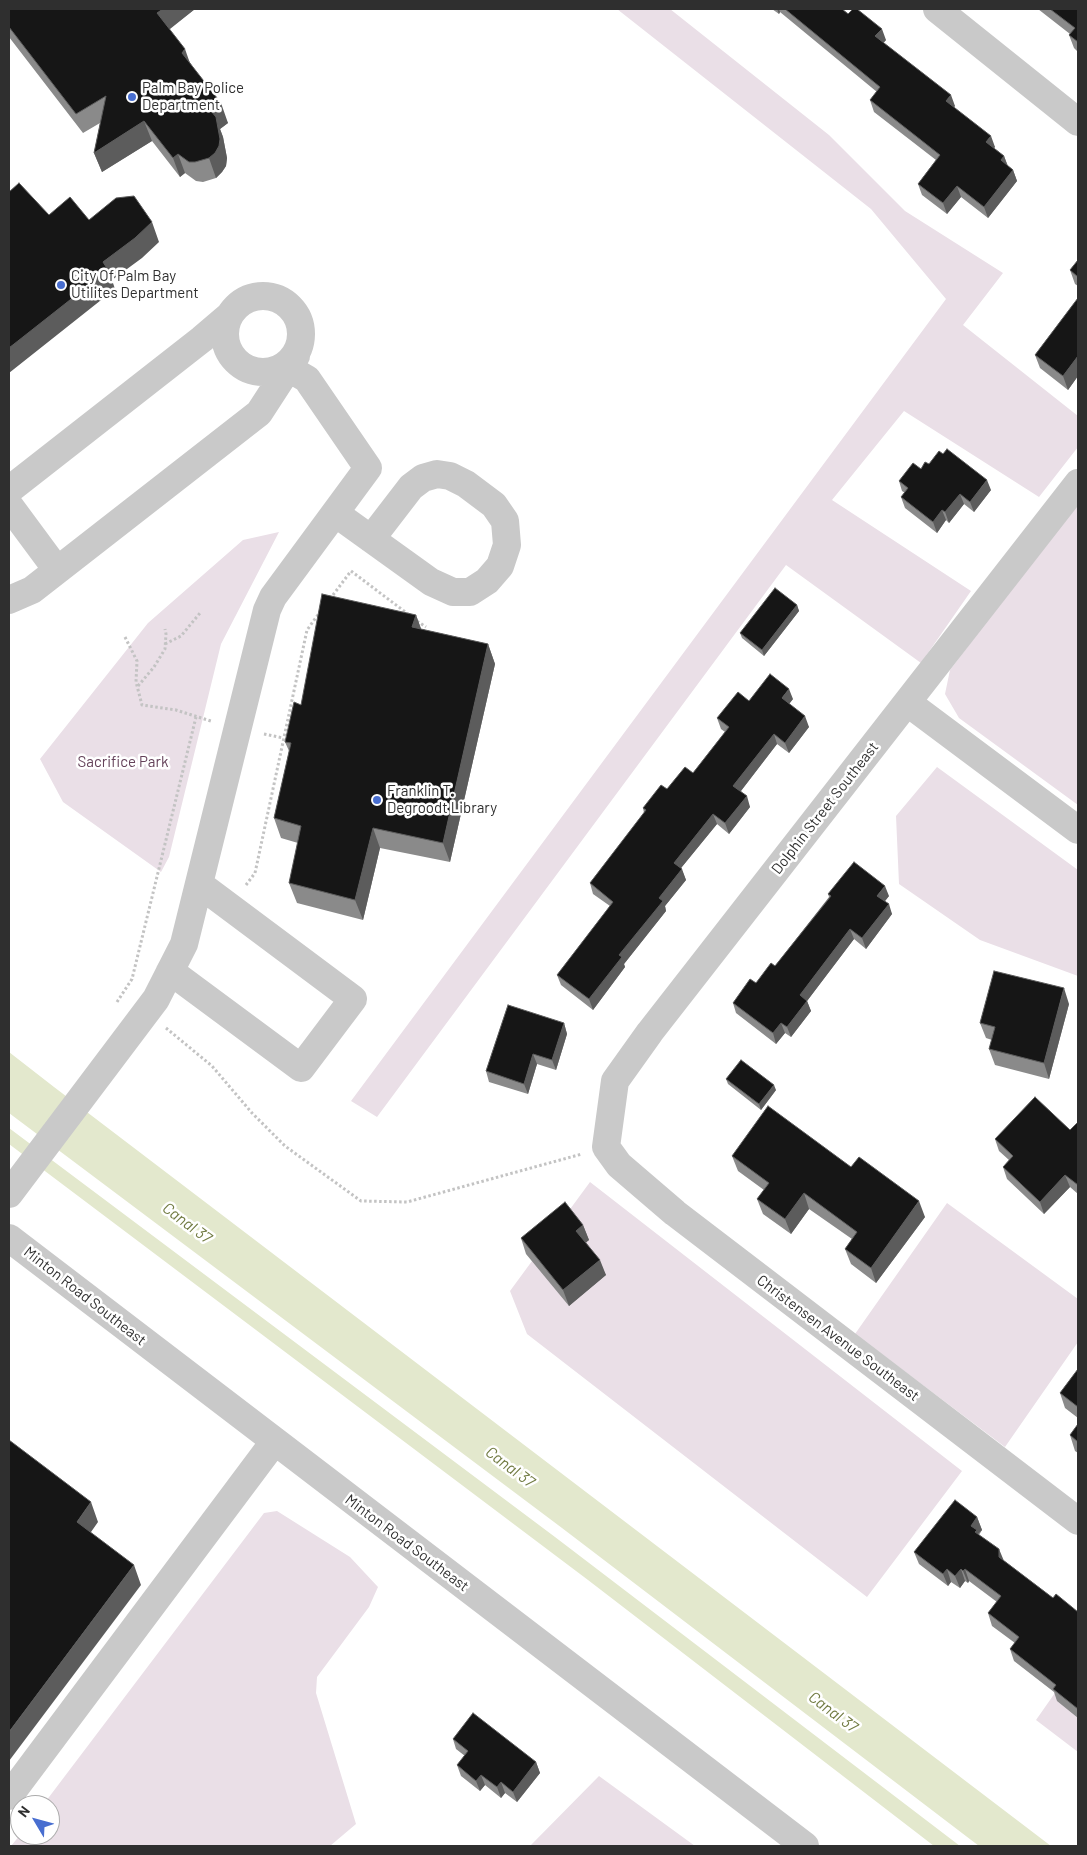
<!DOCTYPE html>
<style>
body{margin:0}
#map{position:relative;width:1087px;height:1855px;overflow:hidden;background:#fff;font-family:Barlow,sans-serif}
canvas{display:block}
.frame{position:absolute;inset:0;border:10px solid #2f2f2f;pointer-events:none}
.north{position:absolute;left:10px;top:1795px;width:50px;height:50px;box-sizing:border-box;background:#fff;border:1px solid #acacac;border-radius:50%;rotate:307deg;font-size:14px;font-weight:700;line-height:20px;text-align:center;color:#2f2f2f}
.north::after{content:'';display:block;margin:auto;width:18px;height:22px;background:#486ed0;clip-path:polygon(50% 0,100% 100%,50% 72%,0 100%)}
</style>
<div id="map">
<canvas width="1087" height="1855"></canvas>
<div class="frame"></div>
<div class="north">N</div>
</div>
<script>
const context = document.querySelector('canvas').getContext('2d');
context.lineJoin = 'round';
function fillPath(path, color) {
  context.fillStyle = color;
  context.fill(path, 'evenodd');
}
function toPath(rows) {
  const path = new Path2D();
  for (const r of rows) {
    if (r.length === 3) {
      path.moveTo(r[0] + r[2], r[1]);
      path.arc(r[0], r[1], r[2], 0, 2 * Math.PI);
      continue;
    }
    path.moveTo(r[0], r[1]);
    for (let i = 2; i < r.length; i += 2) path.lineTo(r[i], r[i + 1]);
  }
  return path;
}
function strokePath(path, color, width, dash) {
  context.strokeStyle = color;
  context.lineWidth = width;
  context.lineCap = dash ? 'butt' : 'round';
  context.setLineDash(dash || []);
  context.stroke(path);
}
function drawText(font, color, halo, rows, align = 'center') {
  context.font = font + ' Barlow,sans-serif';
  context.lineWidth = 5;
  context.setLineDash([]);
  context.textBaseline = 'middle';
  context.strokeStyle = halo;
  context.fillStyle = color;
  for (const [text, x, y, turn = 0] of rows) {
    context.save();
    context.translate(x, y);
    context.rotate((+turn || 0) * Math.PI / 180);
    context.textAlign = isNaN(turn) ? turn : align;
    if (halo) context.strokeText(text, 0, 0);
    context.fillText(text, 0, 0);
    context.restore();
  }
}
const green = toPath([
 [617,9,670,9,829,135,905,211,1003,273,963,325,1078,416,1078,447,1039,497,904,411,832,500,971,591,921,663,786,565,377,1117,351,1101,946,299,871,209],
 [1078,501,1078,805,959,718,945,694,950,670],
 [279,532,221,644,169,857,161,872,63,802,40,759,148,623,243,540],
 [937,767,1078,870,1078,976,980,940,899,884,896,816],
 [590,1182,962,1471,867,1597,527,1334,510,1291],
 [947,1203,1078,1299,1078,1342,1005,1447,855,1334],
 [277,1511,350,1557,378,1587,369,1607,317,1677,316,1693,356,1824,330,1846,11,1846,20,1835,50,1835,50,1805,43,1805,264,1513],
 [1078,1660,1078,1752,1036,1720],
 [599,1776,695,1846,530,1846]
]);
const water = toPath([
 [9,1052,54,1087,1051,1846,979,1846,562,1528,9,1113],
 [9,1128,555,1537,960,1846,934,1846,588,1580,9,1144]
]);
const path = toPath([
 [330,599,351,571,408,614],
 [417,621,426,627],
 [125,637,137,661,136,682,142,705,176,710,211,721],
 [165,644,181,636,200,613],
 [138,686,154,667,165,649,166,634,165,629],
 [264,734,283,738],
 [246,885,255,873,307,630,320,612],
 [117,1002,132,979,196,717],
 [166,1028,212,1066,252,1113,285,1146,361,1201,407,1202,582,1154]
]);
const minor = toPath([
 [937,9,1078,122],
 [263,334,38],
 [1078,483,650,1032,615,1081,606,1147,619,1165,675,1213,1078,1521],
 [9,490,202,339,229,316],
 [9,505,57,570],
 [335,513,431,582,453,592,470,592,487,581,500,566,507,545,505,521,494,505,466,484,450,476,437,474,423,478,411,487,371,539],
 [9,600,32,590,259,413,296,356],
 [908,703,1078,830],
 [170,971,301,1068,353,999,199,884],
 [9,1194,156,999,184,944,267,610,273,597,368,468,307,379,288,368],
 [9,1238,805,1846],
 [9,1796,274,1442]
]);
const wall = toPath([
 [9,9,195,9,169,29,228,123,220,129,223,137,227,158,226,166,222,172,216,178,203,182,196,181,185,173,180,177,152,141,102,172,94,153,100,123,83,133,9,37],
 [772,9,842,9,886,40,883,43,955,106,954,107,995,147,994,148,1004,156,1008,166,1013,170,1017,181,988,218,961,197,947,214,922,195,918,184,936,160,874,112,870,100,877,92,780,12,779,14],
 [1038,9,1078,9,1078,52,1074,48,1069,35,1070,34],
 [1078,260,1078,286,1075,284,1070,270],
 [1078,298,1078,376,1068,390,1040,368,1035,355],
 [899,481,991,490,974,512,964,504,949,523,946,520,937,533,905,508,901,497,905,493,902,491],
 [797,605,799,611,764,656,742,638,740,633],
 [416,615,421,629,488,644,495,664,450,862,380,848,363,920,297,903,289,883,298,843,281,838,274,818,289,751,285,742,301,705],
 [793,699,789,704,809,727,789,753,777,744,741,791,750,807,729,834,717,824,681,868,686,880,665,906,666,911,624,964,625,967,593,1010,561,985,557,975,610,906,593,894,590,883,644,813,643,808,667,789,693,773,725,732,721,729,717,718,749,701],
 [828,894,889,896,885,901,892,914,866,949,854,939,807,1001,811,1011,791,1037,785,1033,776,1044,736,1013,733,1003,775,966,829,897],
 [1069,1004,1049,1079,995,1065,989,1049,992,1040,986,1038,980,1023],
 [564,1023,567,1034,556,1070,537,1064,528,1094,489,1082,486,1071],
 [726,1079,776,1090,761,1110,728,1084],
 [1078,1124,1078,1194,1070,1187,1044,1214,1007,1179,1003,1167,1009,1160,999,1151,995,1139,1070,1130],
 [732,1156,851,1167,925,1217,876,1283,851,1264,845,1249,852,1239,809,1209,791,1234,763,1214,757,1199,764,1190,738,1171],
 [583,1225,589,1240,586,1242,606,1275,569,1306,526,1254,521,1238],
 [1078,1369,1078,1418,1065,1408,1060,1393],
 [1078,1424,1078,1453,1075,1451,1070,1435],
 [977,1517,982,1530,979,1535,1003,1560,1053,1598,1078,1612,1078,1718,1057,1701,1054,1692,1014,1661,1010,1649,1015,1643,992,1626,988,1613,997,1602,969,1581,968,1583,965,1581,960,1588,951,1582,948,1586,919,1564,914,1552],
 [453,1739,536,1762,540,1773,517,1802,505,1793,501,1798,485,1785,480,1791,461,1776,457,1765,465,1756,456,1749]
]);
const shadedWall = toPath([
 [163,9,195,9,165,33,157,13],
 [777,9,779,9,780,12,779,14],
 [882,29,886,40,879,48,875,36],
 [185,49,192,69,182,53],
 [951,95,955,106,950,112,946,101],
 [221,103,228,123,220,129,223,137,227,158,226,166,222,172,216,178,209,158,211,111],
 [144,121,152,141,102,172,94,153],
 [991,136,995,147,990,153,986,142],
 [178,154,185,173,180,177,173,158],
 [1004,156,1008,167,1001,160],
 [1013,170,1017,181,988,218,984,207],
 [957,186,961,197,947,214,943,203],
 [152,222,159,242,142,258,112,280,115,289,9,373,9,348,103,262],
 [1078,356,1078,376,1068,390,1063,376],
 [987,480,991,490,974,512,970,502],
 [960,494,964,504,949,523,945,512],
 [942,510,946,520,937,533,933,522],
 [797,605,799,611,764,656,762,650],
 [416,615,423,634,412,627],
 [488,644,495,664,450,862,443,843],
 [789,689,793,699,785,709,782,698],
 [805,716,809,727,789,753,785,743],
 [774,734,777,744,737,796,733,786],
 [747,796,750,807,729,834,725,823],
 [713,814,717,824,677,873,674,863],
 [373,828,380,848,363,920,355,900],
 [682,869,686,880,665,906,666,911,624,964,625,967,593,1010,589,999,659,898],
 [885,886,889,896,881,906,877,896],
 [889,904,892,914,866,949,862,938],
 [850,929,854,939,804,1005,800,995],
 [1064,988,1069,1004,1049,1079,1044,1063],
 [807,1001,811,1011,791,1037,787,1027],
 [564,1023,567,1034,556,1070,552,1060],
 [781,1023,785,1033,776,1044,773,1033],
 [533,1054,537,1064,528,1094,524,1084],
 [774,1085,776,1090,761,1110,759,1104],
 [1065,1175,1070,1187,1044,1214,1040,1202],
 [804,1193,809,1209,791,1234,785,1219],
 [919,1201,925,1217,876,1283,871,1268],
 [583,1225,589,1240,582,1246,576,1231],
 [600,1260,606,1275,569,1306,563,1290],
 [91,1502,98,1522,84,1542,77,1522],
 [977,1517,982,1530,978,1534,981,1542,971,1526],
 [999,1549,1004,1561,999,1557],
 [134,1565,141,1585,9,1761,9,1732],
 [947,1569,951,1582,948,1586,943,1574],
 [961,1569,965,1581,960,1588,955,1576],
 [965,1569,969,1581,968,1583,963,1571],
 [536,1762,540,1773,517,1802,513,1792],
 [481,1775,485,1785,480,1791,476,1781],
 [501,1782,505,1793,501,1798,497,1787]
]);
const building = toPath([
 [9,9,163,9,157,13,185,49,182,53,221,103,211,111,216,117,220,139,219,146,215,153,209,158,195,162,189,162,178,154,173,158,144,121,94,153,106,96,76,114,9,27,9,9],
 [785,9,842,9,848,14,853,9,857,9,882,29,875,36,951,95,946,101,991,136,986,142,1004,156,1001,160,1013,170,984,207,957,186,943,203,918,184,940,155,870,100,880,87,785,9],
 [1050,9,1078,9,1078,42,1069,35,1075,28,1050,9],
 [19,183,49,215,70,197,89,220,116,198,134,196,152,222,135,238,103,262,108,270,9,348,9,192,19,183],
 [1078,260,1078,277,1070,270,1078,260],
 [1078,298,1078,356,1063,376,1035,355,1078,298],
 [947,449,987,480,970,502,960,494,945,512,942,510,933,522,901,497,908,488,899,481,913,463,921,469,925,462,929,464,939,451,943,454,947,449],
 [775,588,797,605,762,650,740,633,775,588],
 [322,594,416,615,412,627,488,644,443,843,373,828,355,900,289,883,301,826,274,818,291,743,285,742,294,702,301,705,322,594],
 [770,674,789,689,782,698,805,716,785,743,774,734,733,786,747,796,725,823,713,814,674,863,682,869,659,898,663,901,619,955,622,957,589,999,557,975,613,902,590,883,646,810,643,808,661,785,667,789,685,767,693,773,729,727,717,718,738,692,749,701,770,674],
 [854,862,885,886,877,896,889,904,862,938,850,929,800,995,807,1001,787,1027,781,1023,773,1033,733,1003,750,979,756,983,771,963,775,966,831,896,828,894,854,862],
 [994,971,1064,988,1044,1063,989,1049,995,1027,980,1023,994,971],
 [508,1005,564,1023,552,1060,533,1054,524,1084,486,1071,508,1005],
 [741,1060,774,1085,759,1104,726,1079,741,1060],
 [1035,1097,1070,1130,1077,1123,1078,1124,1078,1185,1065,1175,1040,1202,1003,1167,1013,1156,995,1139,1035,1097],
 [768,1106,851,1167,859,1157,919,1201,871,1268,845,1249,857,1232,804,1193,785,1219,757,1199,769,1183,732,1156,768,1106],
 [565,1202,583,1225,576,1231,600,1260,563,1290,521,1238,565,1202],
 [1078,1369,1078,1407,1060,1393,1078,1369],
 [1078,1424,1078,1442,1070,1435,1078,1424],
 [9,1440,91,1502,77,1522,134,1565,9,1732,9,1440],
 [955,1500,977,1517,971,1526,977,1530,975,1532,999,1549,999,1557,1053,1598,1056,1594,1078,1612,1078,1709,1053,1689,1056,1685,1010,1649,1019,1637,988,1613,1001,1596,965,1569,963,1571,961,1569,955,1576,947,1569,943,1574,914,1552,955,1500],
 [473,1713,536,1762,513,1792,501,1782,497,1787,481,1775,476,1781,457,1765,468,1751,453,1739,473,1713]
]);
const markers = [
 [132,97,5,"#486ed0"],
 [61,285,5,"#486ed0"],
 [377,800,5,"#486ed0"]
];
const poiNames = [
 ["Palm Bay Police",142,88],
 ["Department",142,105],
 ["City Of Palm Bay",71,276],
 ["Utilites Department",71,293],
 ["Franklin T.",387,791],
 ["Degroodt Library",387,808]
];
const parkNames = [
 ["Sacrifice Park",123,762]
];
const streetNames = [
 ["Dolphin Street Southeast",825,808,-52],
 ["Minton Road Southeast",85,1296,38],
 ["Christensen Avenue Southeast",838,1338,37],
 ["Minton Road Southeast",407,1543,37]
];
const waterNames = [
 ["Canal 37",187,1223,37],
 ["Canal 37",510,1467,37],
 ["Canal 37",833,1712,37]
];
fillPath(green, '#eadfe7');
fillPath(water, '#e3e8cd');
strokePath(path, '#c3c3c3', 3, [2.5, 2.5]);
strokePath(minor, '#c9c9c9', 28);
fillPath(wall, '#8a8a8a');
fillPath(shadedWall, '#5c5c5c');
fillPath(building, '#161616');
strokePath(building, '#5c5c5c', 1);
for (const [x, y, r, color] of markers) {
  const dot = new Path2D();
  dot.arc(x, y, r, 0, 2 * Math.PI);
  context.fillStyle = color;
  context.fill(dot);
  strokePath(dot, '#fff', 2);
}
drawText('15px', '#2f2f2f', '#fff', poiNames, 'left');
drawText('15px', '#65425a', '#fff', parkNames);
drawText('15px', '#2f2f2f', '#fff', streetNames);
drawText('italic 16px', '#717b42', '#fff', waterNames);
</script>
